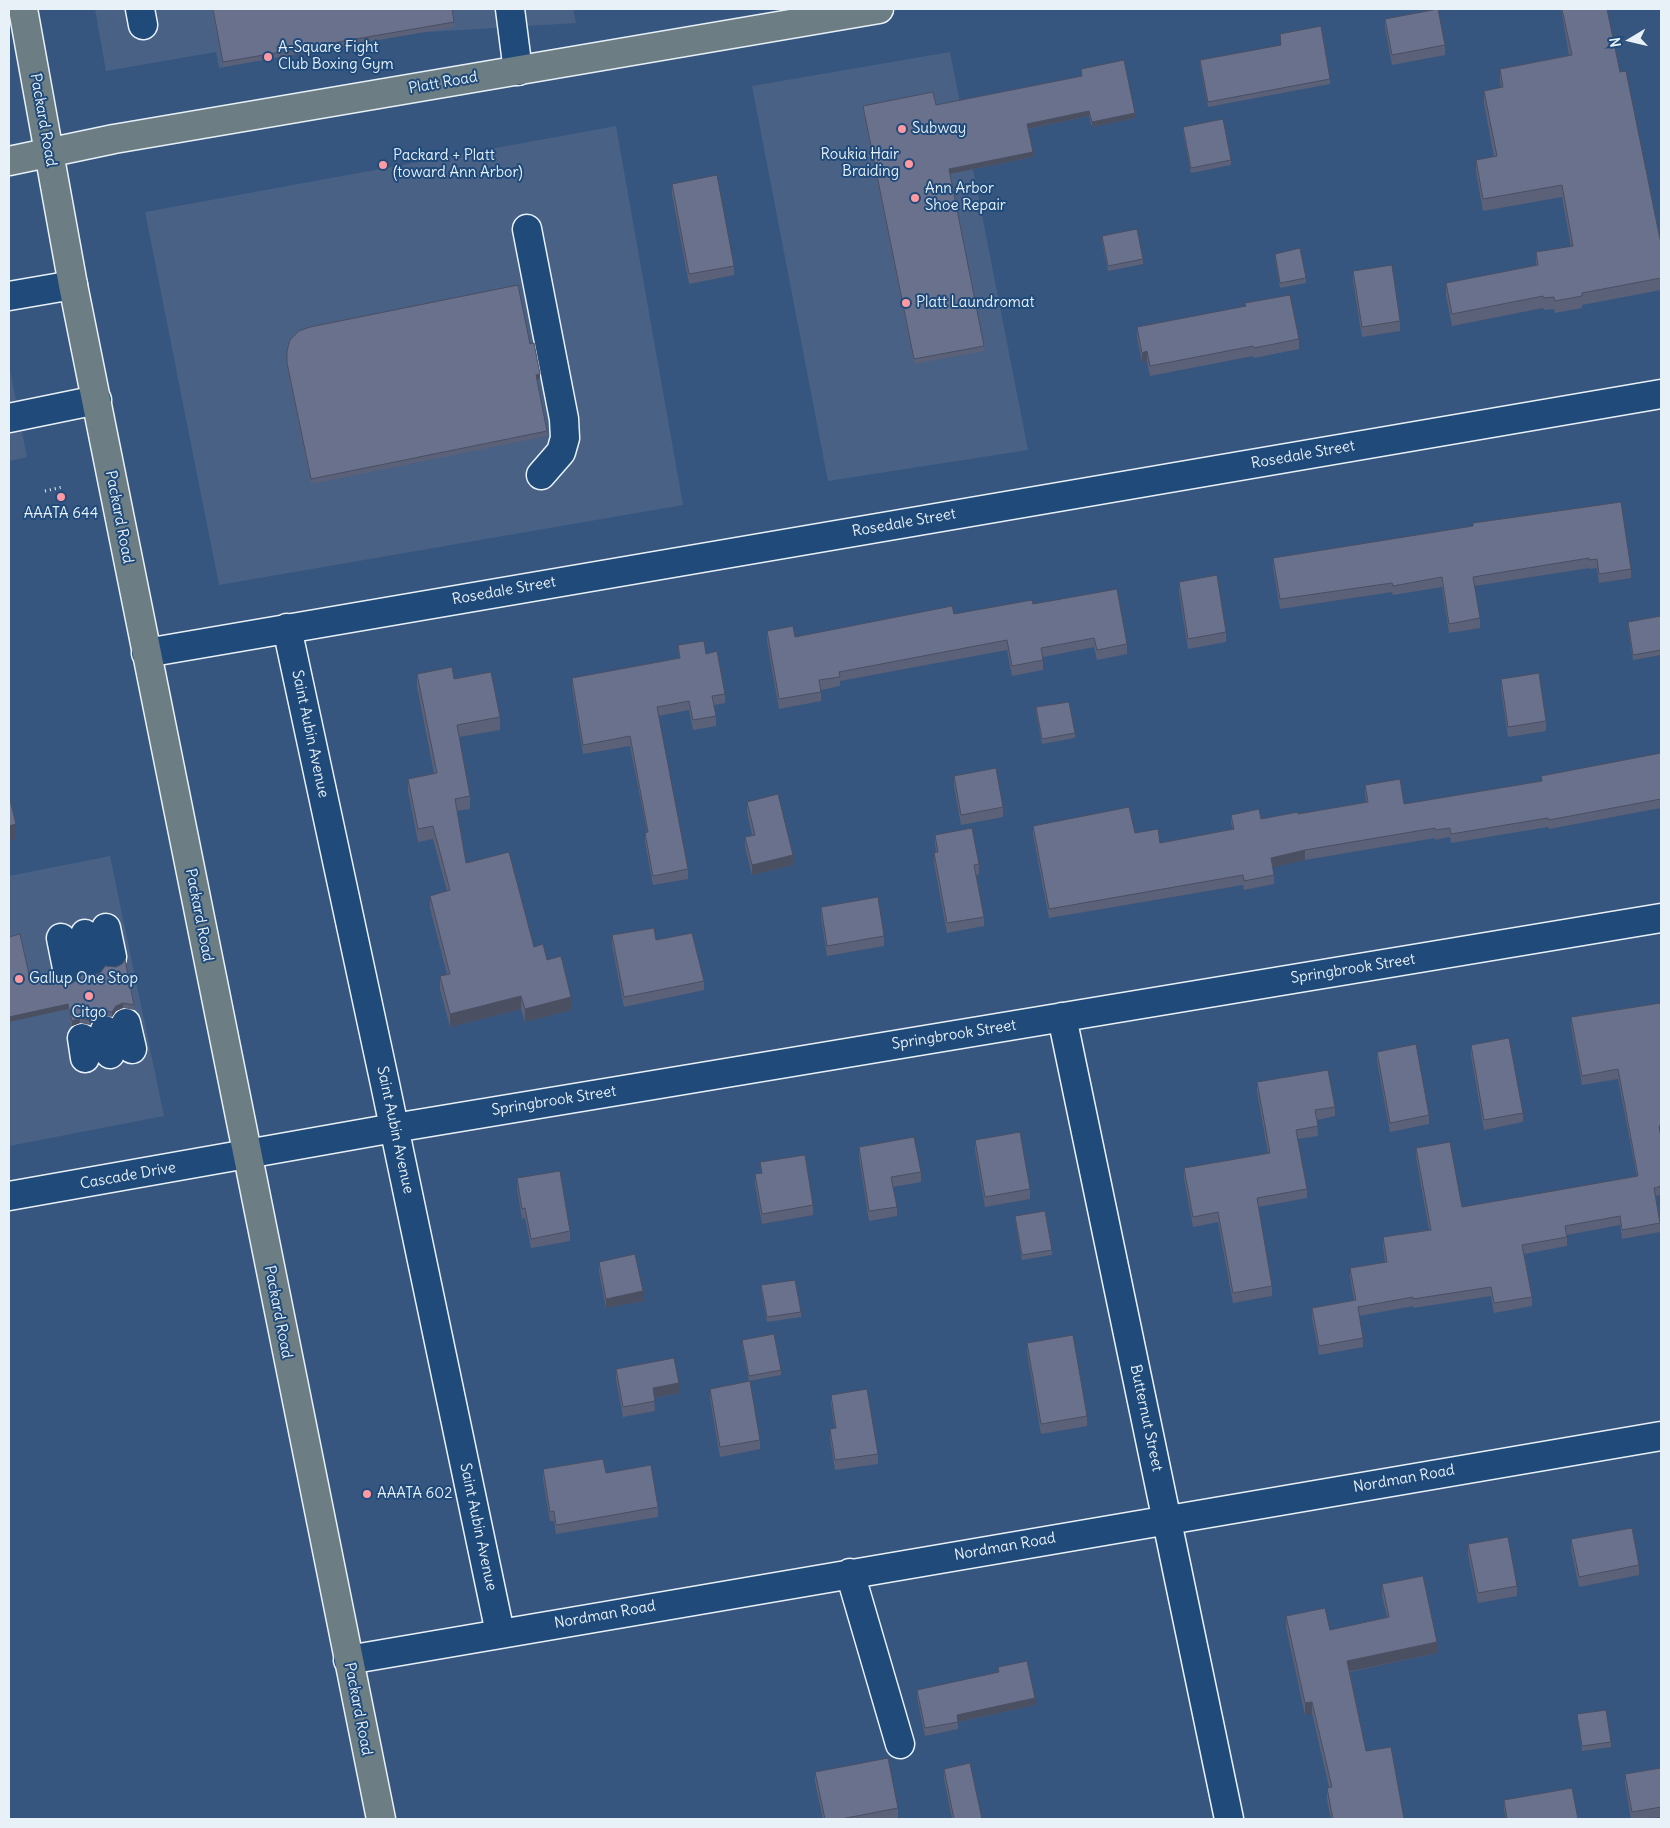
<!DOCTYPE html>
<style>
body{margin:0}
#map{position:relative;width:1670px;height:1828px;overflow:hidden;background:#36567f;font-family:Delius,sans-serif}
canvas{display:block}
.frame{position:absolute;inset:0;border:10px solid #e8f1f8;pointer-events:none}
.north{position:absolute;left:1605px;top:15px;width:50px;height:50px;-webkit-text-stroke:4px #1f4a7a;paint-order:stroke;rotate:261deg;font-size:14px;font-weight:700;line-height:20px;text-align:center;color:#e8f1f8}
.north::after{content:'';display:block;margin:auto;width:18px;height:22px;background:#e8f1f8;clip-path:polygon(50% 0,100% 100%,50% 72%,0 100%)}
</style>
<div id="map">
<canvas width="1670" height="1828"></canvas>
<div class="frame"></div>
<div class="north">N</div>
</div>
<script>
const context = document.querySelector('canvas').getContext('2d');
context.lineJoin = 'round';
function fillPath(path, color) {
  context.fillStyle = color;
  context.fill(path, 'evenodd');
}
function toPath(rows) {
  const path = new Path2D();
  for (const r of rows) {
    path.moveTo(r[0], r[1]);
    for (let i = 2; i < r.length; i += 2) path.lineTo(r[i], r[i + 1]);
  }
  return path;
}
function strokePath(path, color, width, dash) {
  context.strokeStyle = color;
  context.lineWidth = width;
  context.lineCap = dash ? 'butt' : 'round';
  context.setLineDash(dash || []);
  context.stroke(path);
}
function drawText(font, color, halo, rows, align = 'center') {
  context.font = font + ' Delius,sans-serif';
  context.lineWidth = 4;
  context.setLineDash([]);
  context.textBaseline = 'middle';
  context.strokeStyle = halo;
  context.fillStyle = color;
  for (const [text, x, y, turn = 0] of rows) {
    context.save();
    context.translate(x, y);
    context.rotate((+turn || 0) * Math.PI / 180);
    context.textAlign = isNaN(turn) ? turn : align;
    if (halo) context.strokeText(text, 0, 0);
    context.fillText(text, 0, 0);
    context.restore();
  }
}
const built = toPath([
 [95,9,573,9,576,23,412,33,219,68,216,52,106,71],
 [950,52,1028,450,828,481,752,86],
 [616,126,683,505,219,585,145,212],
 [9,365,27,457,9,461],
 [110,856,164,1116,9,1146,9,876]
]);
const path = toPath([
 [45,491,62,487]
]);
const minor = toPath([
 [140,9,143,25],
 [510,9,518,71],
 [527,229,564,419,565,438,561,452,541,475],
 [9,296,73,285],
 [9,418,97,400],
 [287,628,385,1084,500,1633],
 [146,653,1661,394],
 [106,928,112,957],
 [85,934,91,965],
 [61,938,68,973],
 [1062,1017,1229,1819],
 [126,1023,132,1049],
 [105,1030,110,1054],
 [82,1038,85,1058],
 [9,1196,394,1128,1661,918],
 [850,1573,900,1744],
 [348,1660,1661,1436]
]);
const major = toPath([
 [23,9,73,285,381,1819],
 [9,161,114,139,879,9]
]);
const wall = toPath([
 [212,9,452,9,454,27,223,67],
 [1561,9,1562,9,1620,72,1661,244,1661,290,1582,305,1582,308,1555,313,1554,309,1544,310,1543,308,1452,326,1446,295,1446,283,1536,265,1536,252,1571,247,1562,197,1483,211,1476,172,1476,160,1494,157,1484,103,1484,91,1501,87,1500,81,1500,69,1569,55],
 [1385,19,1445,45,1445,55,1392,65,1385,28],
 [1280,34,1330,79,1330,84,1208,107,1200,65,1200,60,1281,45],
 [1081,69,1135,118,1092,127,1089,116,1028,129,1033,157,950,174,984,346,984,351,914,364,863,111,863,106,936,105,1081,76],
 [1183,127,1231,160,1231,165,1191,173,1183,132],
 [672,184,734,266,734,275,689,284,672,194],
 [1102,236,1143,259,1143,264,1108,271,1102,241],
 [1275,254,1306,278,1306,283,1280,288,1275,259],
 [1353,271,1400,321,1400,331,1362,337,1353,281],
 [1137,327,1299,339,1299,349,1254,358,1253,356,1150,376,1147,361,1142,362,1137,337],
 [530,344,540,379,537,380,547,431,547,436,311,484,287,368,287,351],
 [1473,523,1631,569,1631,578,1599,583,1597,568,1589,569,1589,568,1474,586,1480,618,1480,628,1449,633,1442,587,1393,595,1392,592,1280,609,1273,567,1273,558,1473,526],
 [1179,582,1226,632,1226,642,1188,649,1179,592],
 [1033,604,1127,644,1127,654,1097,660,1094,647,1043,657,1043,670,1012,676,1007,650,840,681,840,686,821,690,821,701,779,709,767,641,767,631,795,637],
 [1661,616,1661,655,1633,660,1628,627,1628,622],
 [678,645,706,654,725,694,725,703,714,705,716,716,716,726,693,730,689,710,658,716,688,869,688,879,653,885,645,842,645,833,647,832,630,746,583,754,572,687,572,678,679,658],
 [417,674,454,679,500,717,500,730,459,737,470,796,470,809,457,811,466,863,534,947,547,960,571,1010,525,1022,521,1009,450,1027,440,989,440,976,447,974,430,908,430,896,447,891,433,839,418,842,408,791,408,779,434,773,417,687],
 [1501,679,1546,721,1546,731,1508,737,1501,689],
 [1036,707,1075,733,1075,738,1042,744,1036,712],
 [1661,753,1661,808,1549,829,1548,827,1451,843,1450,837,1435,840,1435,838,1305,860,1272,867,1274,875,1274,884,1244,890,1243,885,1049,918,1033,835,1033,826,1135,833,1160,843,1233,829,1231,824,1231,815,1261,819,1298,814,1366,802,1365,794,1365,785,1404,804,1541,781,1541,776],
 [954,776,1003,807,1003,817,961,825,954,786],
 [747,802,793,865,752,875,745,847,745,837,752,835,747,812],
 [935,835,979,864,979,874,976,875,984,917,984,926,947,933,934,863,934,853,936,852,935,845],
 [821,907,884,936,884,946,827,956,821,916],
 [612,935,656,940,704,981,704,990,624,1007,612,945],
 [9,937,31,983,57,979,63,983,134,1005,134,1010,123,1008,116,1011,112,1017,101,1015,94,1019,90,1025,80,1023,72,1026,68,1009,9,1022],
 [1661,1003,1661,1195,1656,1196,1660,1223,1660,1232,1622,1239,1620,1225,1567,1235,1567,1246,1524,1254,1532,1297,1532,1306,1494,1313,1491,1296,1413,1308,1413,1306,1359,1316,1363,1338,1363,1347,1319,1355,1312,1318,1312,1308,1354,1300,1350,1277,1350,1268,1385,1262,1383,1247,1383,1237,1429,1230,1416,1157,1416,1148,1462,1207,1637,1177,1618,1079,1582,1085,1571,1026,1571,1017],
 [1471,1045,1523,1113,1523,1122,1484,1130,1471,1055],
 [1377,1052,1429,1115,1429,1124,1390,1132,1377,1061],
 [1257,1082,1335,1107,1335,1116,1317,1120,1318,1136,1297,1139,1307,1189,1307,1198,1258,1207,1272,1286,1272,1296,1233,1303,1218,1222,1193,1227,1184,1178,1184,1168,1268,1153,1257,1092],
 [975,1140,1030,1189,1030,1199,985,1207,975,1150],
 [859,1147,921,1172,921,1182,893,1187,897,1207,897,1216,869,1221,859,1157],
 [760,1162,813,1205,813,1215,762,1224,755,1184,755,1174,761,1174],
 [517,1178,570,1231,570,1241,531,1248,525,1218,522,1219,517,1188],
 [1015,1216,1052,1250,1052,1255,1022,1260,1015,1221],
 [599,1262,643,1301,606,1308,599,1272],
 [761,1285,801,1312,801,1317,767,1322,761,1290],
 [742,1340,781,1370,781,1375,749,1381,742,1345],
 [1027,1343,1087,1416,1087,1426,1041,1434,1027,1352],
 [616,1369,679,1393,654,1398,655,1411,623,1417,616,1379],
 [710,1389,760,1440,760,1449,720,1457,710,1398],
 [831,1395,878,1454,878,1464,835,1470,830,1439,830,1429,835,1428,831,1405],
 [543,1469,606,1473,658,1507,658,1517,556,1534,554,1521,550,1521,543,1479],
 [1571,1539,1639,1565,1639,1575,1579,1587,1571,1549],
 [1468,1544,1517,1586,1517,1596,1478,1603,1468,1554],
 [1382,1584,1437,1653,1350,1672,1366,1751,1404,1819,1331,1819,1327,1799,1327,1788,1329,1787,1312,1713,1305,1715,1286,1627,1286,1616,1330,1630,1387,1617,1382,1595],
 [998,1667,1035,1705,958,1722,958,1729,925,1736,917,1697,917,1690,998,1673],
 [1577,1714,1611,1742,1611,1747,1582,1751],
 [1661,1768,1661,1817,1646,1819,1631,1819,1625,1783,1625,1774],
 [944,1769,982,1819,952,1819,944,1778],
 [815,1772,898,1808,898,1818,890,1819,823,1819,815,1782],
 [1504,1800,1578,1819,1506,1819,1504,1810]
]);
const shadedWall = toPath([
 [1089,111,1089,116,1027,129,1027,124],
 [1135,113,1135,118,1092,127,1092,122],
 [1033,152,1033,157,949,174,949,169],
 [1147,351,1147,361,1142,362,1142,353],
 [540,374,540,379,536,380,536,375],
 [16,824,16,839,9,840,9,826],
 [1305,850,1305,860,1271,868,1271,858],
 [793,855,793,865,752,875,752,865],
 [521,996,521,1009,450,1027,450,1014],
 [571,997,571,1010,525,1022,525,1009],
 [123,1003,123,1008,116,1011,112,1017,112,1012,116,1006],
 [68,1004,68,1009,9,1022,9,1017],
 [101,1010,101,1015,94,1019,90,1025,90,1020,94,1014],
 [80,1018,80,1023,72,1026,72,1021],
 [643,1291,643,1301,606,1308,606,1299],
 [679,1383,679,1393,653,1398,653,1388],
 [1437,1642,1437,1653,1347,1672,1347,1661],
 [1035,1698,1035,1705,957,1722,957,1715],
 [1312,1702,1312,1713,1305,1715,1305,1703]
]);
const building = toPath([
 [213,9,452,9,454,22,223,62,213,9],
 [1438,9,1445,45,1392,55,1385,19,1438,9],
 [1562,9,1607,9,1620,72,1626,71,1661,244,1661,278,1582,293,1582,296,1555,301,1554,297,1544,298,1543,296,1452,314,1446,283,1538,265,1536,252,1573,246,1562,185,1483,199,1476,160,1497,156,1484,91,1503,87,1500,69,1572,55,1562,9],
 [1321,26,1330,79,1208,102,1200,60,1281,45,1280,34,1321,26],
 [1124,60,1135,113,1092,122,1089,111,1027,124,1033,152,949,169,984,346,914,359,863,106,933,92,936,105,1082,76,1081,69,1124,60],
 [1223,119,1231,160,1191,168,1183,127,1223,119],
 [717,175,734,266,689,274,672,184,717,175],
 [1137,229,1143,259,1108,266,1102,236,1137,229],
 [1300,248,1306,278,1280,283,1275,254,1300,248],
 [1392,265,1400,321,1362,327,1353,271,1392,265],
 [518,285,530,344,534,343,540,374,536,375,547,431,311,479,287,363,287,351,290,340,299,331,310,327,518,285],
 [1290,295,1299,339,1254,348,1253,346,1150,366,1147,351,1142,353,1137,327,1246,306,1245,303,1290,295],
 [1621,502,1631,569,1599,574,1597,559,1589,560,1589,558,1473,577,1480,618,1449,624,1442,577,1393,586,1392,583,1280,599,1273,558,1473,526,1473,523,1621,502],
 [1217,575,1226,632,1188,639,1179,582,1217,575],
 [1117,589,1127,644,1097,650,1094,638,1041,648,1043,660,1012,666,1007,640,839,672,840,677,819,680,821,692,779,699,767,631,793,626,795,637,952,606,954,614,1032,600,1033,604,1117,589],
 [1661,616,1661,650,1633,655,1628,622,1661,616],
 [704,641,706,654,717,651,725,694,712,696,716,716,693,720,689,701,657,707,688,869,653,876,645,833,648,832,630,736,583,745,572,678,680,658,678,645,704,641],
 [452,667,454,679,491,672,500,717,457,725,470,796,455,799,466,863,509,852,534,947,543,944,547,960,561,956,571,997,525,1009,521,996,450,1014,440,976,450,974,430,896,450,890,433,826,418,829,408,779,437,773,417,674,452,667],
 [1539,673,1546,721,1508,727,1501,679,1539,673],
 [1069,702,1075,733,1042,739,1036,707,1069,702],
 [1661,753,1661,799,1549,820,1548,818,1451,834,1450,828,1435,830,1435,828,1305,850,1271,858,1274,875,1244,881,1243,875,1049,909,1033,826,1129,807,1135,833,1158,829,1160,843,1234,829,1231,815,1259,809,1261,819,1298,812,1298,814,1368,802,1365,785,1400,779,1404,804,1542,781,1541,776,1661,753],
 [996,768,1003,807,961,815,954,776,996,768],
 [778,794,793,855,752,865,745,837,755,835,747,802,778,794],
 [9,796,16,824,9,826,9,796],
 [972,828,979,864,974,865,984,917,947,923,934,853,938,852,935,835,972,828],
 [878,897,884,936,827,946,821,907,878,897],
 [654,928,656,940,692,933,704,981,624,997,612,935,654,928],
 [20,934,31,983,54,974,57,979,63,983,72,983,79,979,83,973,86,975,94,975,101,972,105,966,116,967,122,964,125,960,134,1005,123,1003,116,1006,112,1012,101,1010,94,1014,90,1020,80,1018,72,1021,68,1004,9,1017,9,937,20,934],
 [1661,1003,1661,1126,1659,1126,1661,1138,1661,1186,1654,1188,1660,1223,1622,1230,1620,1216,1565,1226,1567,1237,1522,1245,1532,1297,1494,1303,1491,1287,1413,1299,1413,1297,1358,1307,1363,1338,1319,1346,1312,1308,1356,1300,1350,1268,1387,1262,1383,1237,1431,1230,1416,1148,1450,1142,1462,1207,1638,1176,1618,1069,1582,1076,1571,1017,1661,1003],
 [1509,1038,1523,1113,1484,1120,1471,1045,1509,1038],
 [1416,1044,1429,1115,1390,1123,1377,1052,1416,1044],
 [1328,1070,1335,1107,1315,1110,1318,1126,1296,1130,1307,1189,1257,1198,1272,1286,1233,1293,1218,1212,1193,1217,1184,1168,1270,1153,1257,1082,1328,1070],
 [1020,1132,1030,1189,985,1197,975,1140,1020,1132],
 [914,1137,921,1172,891,1177,897,1207,869,1211,859,1147,914,1137],
 [805,1155,813,1205,762,1214,755,1174,762,1173,760,1162,805,1155],
 [560,1171,570,1231,531,1239,525,1208,522,1209,517,1178,560,1171],
 [1045,1211,1052,1250,1022,1255,1015,1216,1045,1211],
 [635,1254,643,1291,606,1299,599,1262,635,1254],
 [795,1280,801,1312,767,1317,761,1285,795,1280],
 [774,1334,781,1370,749,1376,742,1340,774,1334],
 [1073,1335,1087,1416,1041,1424,1027,1343,1073,1335],
 [674,1358,679,1383,653,1388,655,1401,623,1407,616,1369,674,1358],
 [750,1381,760,1440,720,1447,710,1389,750,1381],
 [867,1389,878,1454,835,1460,830,1429,836,1428,831,1395,867,1389],
 [603,1459,606,1473,651,1465,658,1507,556,1525,554,1511,550,1512,543,1469,603,1459],
 [1632,1528,1639,1565,1579,1577,1571,1539,1632,1528],
 [1508,1537,1517,1586,1478,1593,1468,1544,1508,1537],
 [1423,1576,1437,1642,1347,1661,1366,1751,1391,1747,1404,1819,1333,1819,1327,1788,1332,1787,1312,1702,1305,1703,1286,1616,1325,1608,1330,1630,1389,1617,1382,1584,1423,1576],
 [1027,1661,1035,1698,957,1715,958,1722,925,1728,917,1690,999,1672,998,1667,1027,1661],
 [1606,1710,1611,1742,1582,1746,1577,1714,1606,1710],
 [888,1758,898,1808,841,1819,825,1819,815,1772,888,1758],
 [970,1763,982,1819,954,1819,944,1769,970,1763],
 [1661,1768,1661,1807,1632,1812,1625,1774,1661,1768],
 [1572,1788,1578,1819,1507,1819,1504,1800,1572,1788]
]);
const markers = [
 [268,57,5,"#ff9aa2"],
 [902,129,5,"#ff9aa2"],
 [909,164,5,"#ff9aa2"],
 [383,165,5,"#ff9aa2"],
 [915,198,5,"#ff9aa2"],
 [906,303,5,"#ff9aa2"],
 [61,497,5,"#ff9aa2"],
 [19,979,5,"#ff9aa2"],
 [89,996,5,"#ff9aa2"],
 [367,1494,5,"#ff9aa2"]
];
const poiNames = [
 ["A-Square Fight",278,48],
 ["Club Boxing Gym",278,65],
 ["Subway",912,129],
 ["Roukia Hair",899,155,"right"],
 ["Braiding",899,172,"right"],
 ["Packard + Platt",393,156],
 ["(toward Ann Arbor)",393,173],
 ["Ann Arbor",925,189],
 ["Shoe Repair",925,206],
 ["Platt Laundromat",916,303],
 ["AAATA 644",61,514,"center"],
 ["Gallup One Stop",29,979],
 ["Citgo",89,1013,"center"],
 ["AAATA 602",377,1494]
];
const streetNames = [
 ["Platt Road",443,83,-10],
 ["Packard Road",43,120,80],
 ["Rosedale Street",1303,455,-10],
 ["Packard Road",119,517,79],
 ["Rosedale Street",904,523,-10],
 ["Rosedale Street",504,591,-10],
 ["Saint Aubin Avenue",310,734,78],
 ["Packard Road",199,915,79],
 ["Springbrook Street",1353,969,-9],
 ["Springbrook Street",954,1035,-9],
 ["Springbrook Street",554,1101,-9],
 ["Saint Aubin Avenue",395,1130,78],
 ["Cascade Drive",128,1176,-10],
 ["Packard Road",278,1312,79],
 ["Butternut Street",1146,1418,78],
 ["Nordman Road",1404,1479,-10],
 ["Saint Aubin Avenue",478,1527,78],
 ["Nordman Road",1005,1547,-10],
 ["Nordman Road",605,1615,-10],
 ["Packard Road",358,1709,79]
];
fillPath(built, '#496185');
strokePath(minor, '#e8f1f8', 31);
strokePath(major, '#e8f1f8', 31);
strokePath(path, '#e8f1f8', 3, [1, 4]);
strokePath(minor, '#1f4a7a', 28);
strokePath(major, '#6d7d84', 28);
fillPath(wall, '#5b6178');
fillPath(shadedWall, '#4a4f62');
fillPath(building, '#6a718c');
strokePath(building, '#4a4f62', 1);
for (const [x, y, r, color] of markers) {
  const dot = new Path2D();
  dot.arc(x, y, r, 0, 2 * Math.PI);
  context.fillStyle = color;
  context.fill(dot);
  strokePath(dot, '#1f4a7a', 2);
}
drawText('15px', '#e8f1f8', '#1f4a7a', poiNames, 'left');
drawText('15px', '#e8f1f8', '#1f4a7a', streetNames);
</script>
